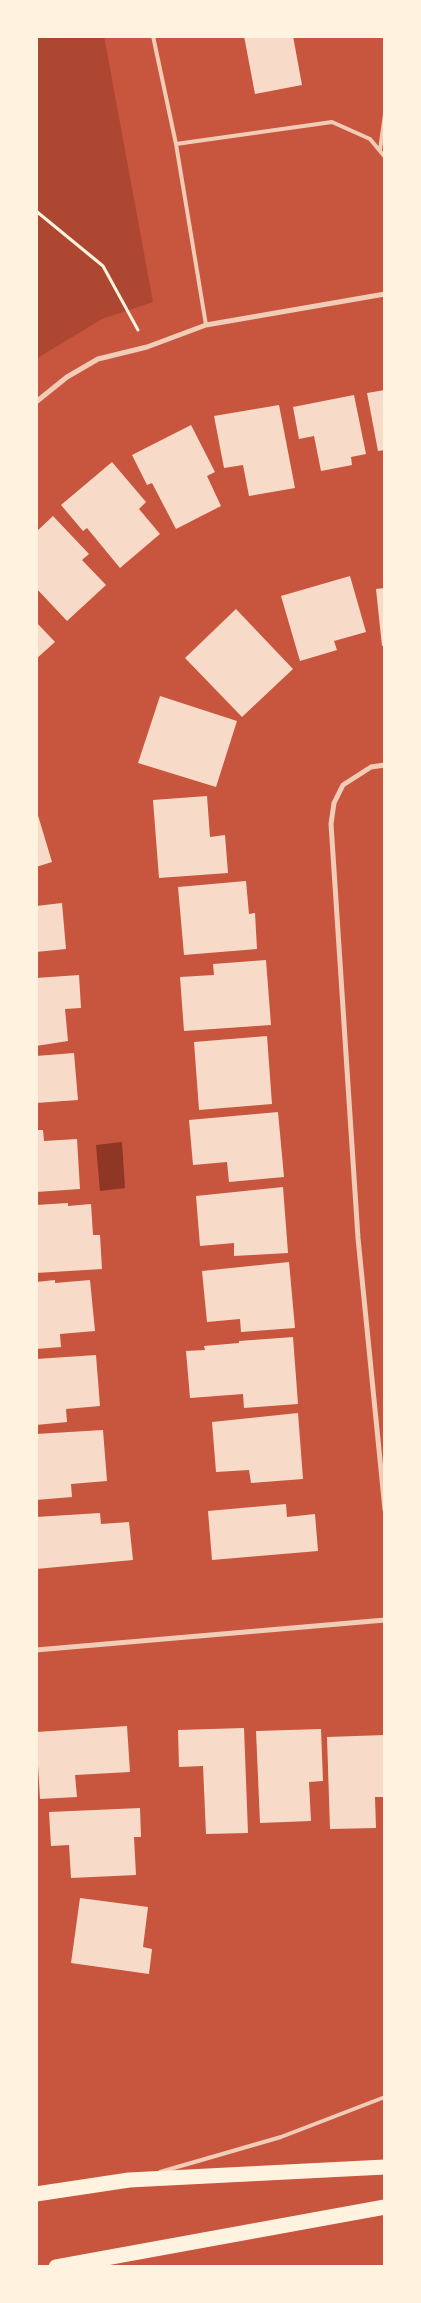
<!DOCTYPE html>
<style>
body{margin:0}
#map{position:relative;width:421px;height:2303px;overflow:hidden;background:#c8553d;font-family:"Nunito Sans",sans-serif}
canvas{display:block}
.frame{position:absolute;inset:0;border:38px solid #fff3e0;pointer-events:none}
</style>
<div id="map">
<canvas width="421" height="2303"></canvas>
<div class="frame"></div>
</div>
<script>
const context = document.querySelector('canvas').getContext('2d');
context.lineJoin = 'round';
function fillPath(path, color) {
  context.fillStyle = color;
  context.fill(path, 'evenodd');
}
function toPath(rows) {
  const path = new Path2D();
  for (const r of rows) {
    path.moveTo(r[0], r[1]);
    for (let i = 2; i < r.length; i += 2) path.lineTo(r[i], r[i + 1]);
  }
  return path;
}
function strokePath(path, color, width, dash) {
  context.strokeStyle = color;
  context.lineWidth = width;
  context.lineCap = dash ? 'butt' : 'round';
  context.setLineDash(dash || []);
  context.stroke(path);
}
const green = toPath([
 [36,36,104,36,153,302,102,319,36,359]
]);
const water = toPath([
 [122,1142,125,1188,100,1191,96,1145]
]);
const building = toPath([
 [244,36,293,36,302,85,255,94],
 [385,390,385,450,378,451,367,393],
 [354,395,366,454,351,457,352,465,321,471,314,436,299,439,293,407],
 [279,405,295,488,249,496,243,465,224,468,214,416],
 [191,425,215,472,207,476,221,506,176,529,152,483,147,485,132,455],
 [112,462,146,502,139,509,160,534,120,568,87,528,83,531,61,505],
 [53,516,89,554,82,560,106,585,67,621,36,588,36,532],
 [350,576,366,632,334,641,337,650,300,661,281,596],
 [385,588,385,646,382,646,376,589],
 [236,609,293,669,242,717,185,658],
 [36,622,55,642,36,659],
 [160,696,237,721,216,787,138,763],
 [207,796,210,837,225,835,228,873,159,878,153,800],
 [37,812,52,862,36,867,36,813],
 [246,881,249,914,255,913,257,949,184,955,178,887],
 [62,903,66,949,36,952,36,906],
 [266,960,271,1025,184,1031,180,977,214,975,213,964],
 [79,975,81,1008,65,1009,68,1041,36,1046,36,978],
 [267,1036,272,1104,199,1110,194,1042],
 [74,1053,78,1100,36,1103,36,1056],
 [278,1112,284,1177,229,1182,227,1162,193,1165,189,1120],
 [36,1130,43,1130,44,1141,77,1139,80,1189,36,1192],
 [283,1187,288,1253,234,1256,234,1243,200,1246,196,1196],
 [68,1203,68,1206,91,1204,93,1235,100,1235,102,1269,36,1273,36,1205],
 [289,1262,295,1328,241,1332,240,1319,207,1322,202,1271],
 [55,1280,55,1283,90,1280,95,1331,60,1334,61,1347,36,1349,36,1282],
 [293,1337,298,1404,244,1408,243,1394,190,1398,186,1351,205,1350,204,1346,239,1343,239,1341],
 [96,1355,100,1406,66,1409,67,1422,36,1425,36,1359],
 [298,1413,303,1479,251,1483,249,1470,216,1472,212,1422],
 [103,1430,107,1481,71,1484,72,1497,36,1500,36,1434],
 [286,1504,287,1517,315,1514,318,1551,212,1560,208,1511],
 [100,1513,101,1524,129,1522,133,1560,36,1569,36,1517],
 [127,1726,130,1772,75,1775,77,1797,40,1799,36,1732],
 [244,1728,248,1833,206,1834,203,1766,179,1767,178,1730],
 [321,1729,323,1781,309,1782,311,1821,260,1823,256,1731],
 [385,1735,385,1797,375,1797,376,1828,330,1829,327,1737],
 [140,1808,141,1837,134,1837,136,1875,71,1878,69,1845,51,1846,49,1812],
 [80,1898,148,1907,143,1947,152,1949,149,1974,71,1963]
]);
const path = toPath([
 [36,211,103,266,138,330]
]);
const service = toPath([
 [153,36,176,144],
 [380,150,385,114],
 [206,325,176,144,332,122,370,139,385,157],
 [160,2172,281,2137,385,2097]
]);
const minor = toPath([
 [36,402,67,377,98,359,147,347,206,325,385,294],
 [385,765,371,767,343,785,334,803,331,824,358,1238,385,1510],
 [36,1650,385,1620]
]);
const motorway = toPath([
 [36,2194,129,2180,385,2167],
 [56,2267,385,2207]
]);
fillPath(green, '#ae4732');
fillPath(water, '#8f3625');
fillPath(building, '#f7dbc8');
strokePath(path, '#fff3e0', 3);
strokePath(service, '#f1ccb7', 4);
strokePath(minor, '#f1ccb7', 5);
strokePath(motorway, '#fff3e0', 15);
</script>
